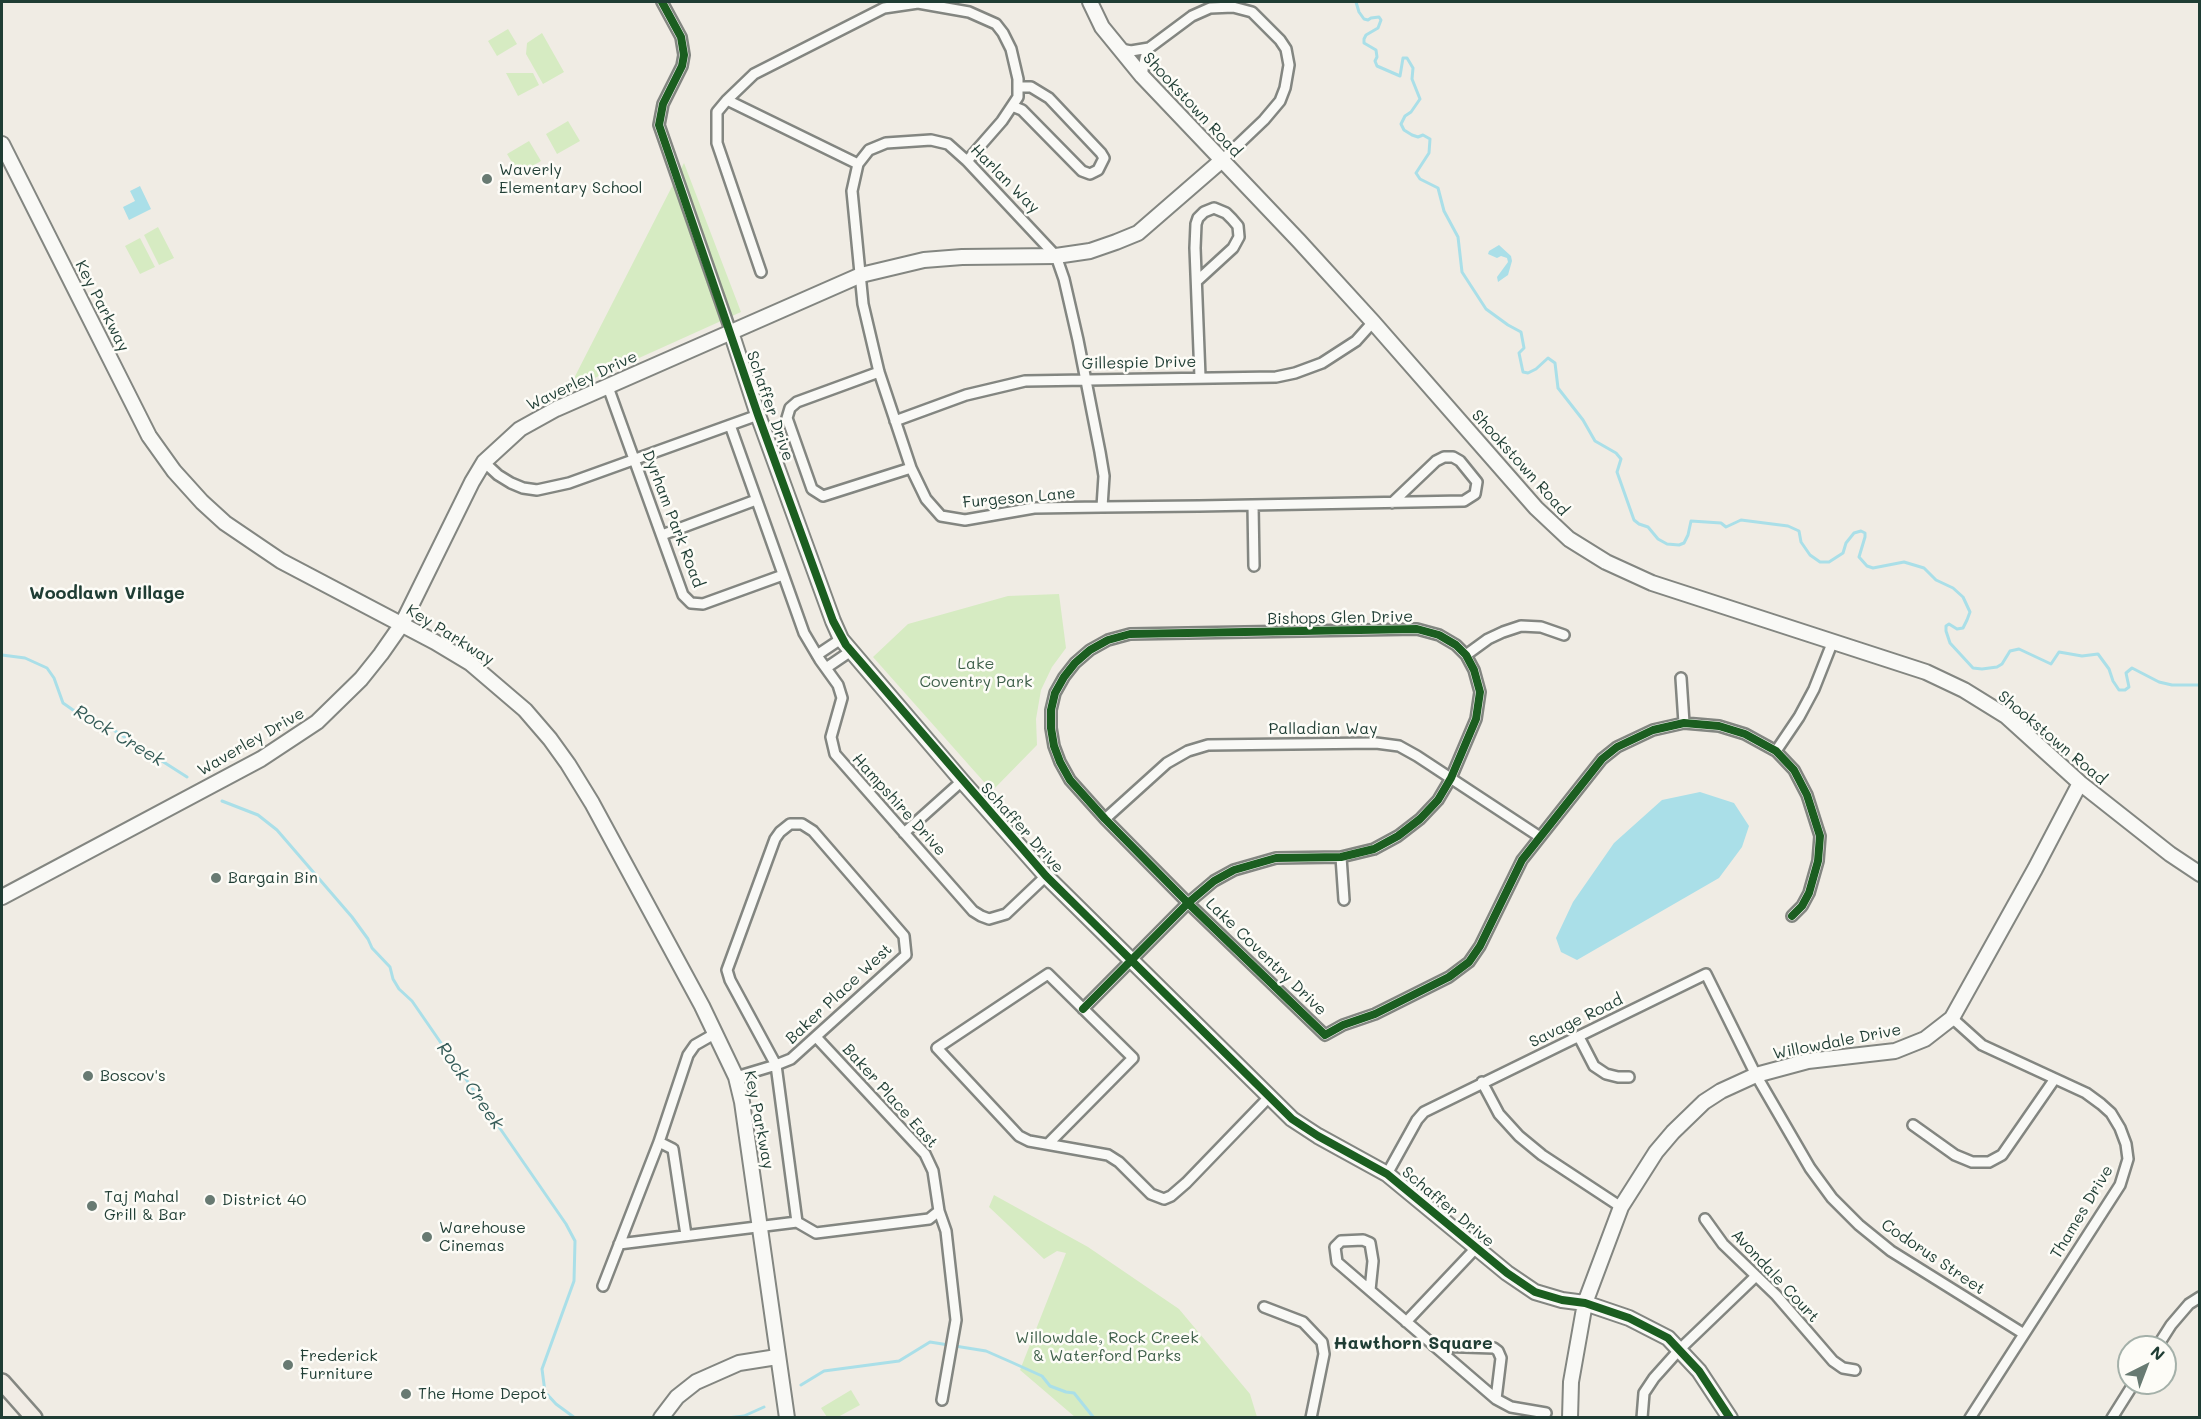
<!DOCTYPE html>
<style>
body{margin:0}
#map{position:relative;width:2201px;height:1419px;overflow:hidden;background:#f0ece4;font-family:Mali,sans-serif}
canvas{display:block}
.frame{position:absolute;inset:0;border:3px solid #1f3d34;pointer-events:none}
.north{position:absolute;left:2117px;top:1335px;width:60px;height:60px;box-sizing:border-box;background:#fdfcf7;border:2px solid #a4b0a9;border-radius:50%;rotate:42deg;font-size:16px;font-weight:700;line-height:24px;text-align:center;color:#1f3d34}
.north::after{content:'';display:block;margin:auto;width:21px;height:27px;background:#687a72;clip-path:polygon(50% 0,100% 100%,50% 72%,0 100%)}
</style>
<div id="map">
<canvas width="2201" height="1419"></canvas>
<div class="frame"></div>
<div class="north">N</div>
</div>
<script>
const context = document.querySelector('canvas').getContext('2d');
context.lineJoin = 'round';
function fillPath(path, color) {
  context.fillStyle = color;
  context.fill(path, 'evenodd');
}
function toPath(rows) {
  const path = new Path2D();
  for (const r of rows) {
    path.moveTo(r[0], r[1]);
    for (let i = 2; i < r.length; i += 2) path.lineTo(r[i], r[i + 1]);
  }
  return path;
}
function strokePath(path, color, width, dash) {
  context.strokeStyle = color;
  context.lineWidth = width;
  context.lineCap = dash ? 'butt' : 'round';
  context.setLineDash(dash || []);
  context.stroke(path);
}
function drawText(font, color, halo, rows, align = 'center') {
  context.font = font + ' Mali,sans-serif';
  context.lineWidth = 5;
  context.setLineDash([]);
  context.textBaseline = 'middle';
  context.strokeStyle = halo;
  context.fillStyle = color;
  for (const [text, x, y, turn = 0] of rows) {
    context.save();
    context.translate(x, y);
    context.rotate((+turn || 0) * Math.PI / 180);
    context.textAlign = isNaN(turn) ? turn : align;
    if (halo) context.strokeText(text, 0, 0);
    context.fillText(text, 0, 0);
    context.restore();
  }
}
const green = toPath([
 [508,29,517,44,497,56,488,41],
 [542,33,564,72,543,84,526,54,527,43],
 [506,73,533,73,539,85,518,96],
 [568,121,580,141,557,154,546,134],
 [529,141,541,161,519,174,507,154],
 [684,163,741,312,568,390],
 [158,227,174,258,159,265,144,235],
 [140,238,155,267,140,274,125,246],
 [1059,594,1066,648,1052,667,1041,690,1036,719,1037,745,992,791,873,657,908,624,1008,596],
 [994,1195,1088,1247,1179,1309,1250,1394,1257,1417,1075,1417,1020,1370,1066,1253,1057,1251,1044,1259,989,1207],
 [851,1390,860,1405,838,1417,827,1417,821,1408]
]);
const water = toPath([
 [140,186,151,209,129,220,123,207,135,201,130,191],
 [1499,245,1511,256,1512,261,1508,275,1498,282,1497,277,1508,262,1507,258,1501,256,1497,258,1488,254,1489,251],
 [1700,792,1734,803,1749,826,1742,847,1719,878,1577,960,1561,952,1556,938,1573,902,1614,843,1662,800]
]);
const stream = toPath([
 [1356,2,1359,12,1364,19,1368,20,1371,18,1379,17,1381,20,1378,28,1366,35,1364,39,1364,43,1376,50,1377,57,1375,61,1377,66,1400,76,1403,58,1407,58,1413,68,1412,79,1420,99,1411,112,1405,116,1401,124,1404,130,1412,135,1418,137,1423,135,1430,139,1429,153,1416,173,1420,179,1438,188,1444,211,1458,237,1462,272,1486,309,1508,325,1521,332,1524,348,1519,353,1523,372,1528,373,1536,369,1548,358,1555,363,1558,388,1583,420,1595,441,1616,453,1621,459,1617,472,1634,520,1639,524,1648,527,1658,539,1667,544,1679,545,1684,543,1688,535,1691,521,1721,523,1726,527,1741,520,1788,526,1799,531,1801,542,1810,555,1820,562,1829,562,1843,553,1846,543,1854,533,1861,531,1865,533,1865,537,1859,557,1867,566,1873,568,1904,562,1924,568,1936,580,1953,588,1963,597,1970,612,1967,620,1963,628,1957,629,1949,624,1946,626,1946,631,1950,643,1973,668,1982,669,1997,667,2002,664,2010,651,2019,649,2051,664,2059,652,2082,656,2098,654,2109,669,2113,681,2119,690,2125,690,2129,687,2126,673,2132,668,2159,682,2172,685,2200,685],
 [2,655,25,658,47,668,54,678,63,703,73,710,90,715,187,777],
 [222,801,258,815,277,830,352,917,368,939,372,948,390,967,393,979,399,989,412,1001,566,1224,575,1241,574,1281,542,1369,545,1392,556,1404,575,1418],
 [801,1385,824,1371,899,1361,930,1342,986,1351,1011,1362,1042,1376,1050,1386,1066,1392,1074,1393,1094,1418],
 [727,1418,744,1416,764,1407]
]);
const street = toPath([
 [662,2,681,37,684,55,682,66,663,104,659,125,731,332],
 [1121,49,1131,51,1149,48,1192,16,1210,8,1233,7,1252,12,1280,40,1286,49,1289,65,1285,88,1280,101,1264,120,1221,161],
 [1142,76,1145,58,1149,48],
 [727,100,858,164],
 [1012,106,1022,110,1082,171,1090,174,1098,170,1104,158,1101,153,1049,98,1031,87,1018,87],
 [761,272,717,143,717,112,727,100,754,74,884,8,918,3,969,12,996,24,1003,33,1011,49,1018,79,1018,97,1002,121,967,161],
 [1197,281,1233,248,1239,237,1238,226,1232,219,1226,213,1214,208,1204,212,1198,218,1196,224,1195,248,1200,377],
 [879,372,797,402,790,408,787,418,812,489,823,496,911,468],
 [608,387,683,595,691,603,703,604,783,575],
 [895,421,966,395,1025,381,1276,377,1295,373,1322,363,1356,341,1373,322],
 [730,425,804,633,820,660,838,685,842,698,831,737,835,754,973,911,981,916,989,919,1006,914,1046,876],
 [484,462,498,475,511,483,523,488,537,490,569,483,758,415],
 [1253,505,1254,566],
 [1102,507,1104,476,1100,452,1078,340,1064,279,1056,256,967,161,948,144,931,140,886,143,869,150,858,164,852,191,863,304,879,372,911,468,926,499,941,516,965,520,1034,508,1102,507,1199,506,1464,501,1475,494,1477,482,1460,461,1453,457,1444,457,1436,461,1392,503],
 [662,535,756,500],
 [817,655,841,639],
 [1466,655,1488,639,1503,632,1521,626,1541,627,1564,635],
 [826,668,851,651],
 [1681,678,1684,723],
 [1776,751,1799,717,1814,689,1833,641],
 [1105,819,1167,763,1188,751,1208,745,1376,743,1399,746,1417,756,1540,837],
 [904,833,962,781],
 [1341,857,1344,900],
 [1083,1009,1188,903,1105,819,1070,780,1060,762,1054,746,1051,728,1051,710,1055,693,1064,677,1075,663,1090,650,1108,640,1130,634,1417,629,1439,635,1456,645,1466,655,1474,670,1480,692,1476,719,1451,778,1438,800,1420,819,1398,836,1374,849,1341,857,1276,858,1234,870,1214,881,1188,903,1325,1035,1343,1025,1375,1014,1449,977,1469,962,1480,946,1522,860,1602,759,1617,747,1653,730,1684,723,1719,726,1745,734,1776,751,1794,770,1807,795,1820,836,1818,861,1809,893,1802,906,1792,916],
 [1952,1018,1982,1045,2086,1093,2101,1104,2111,1113,2120,1128,2126,1144,2128,1159,2120,1185,1970,1418],
 [1579,1037,1594,1066,1606,1074,1618,1077,1629,1077],
 [736,1077,776,1065,730,980,727,970,775,839,780,832,790,824,802,824,813,831,904,936,906,955,791,1059,776,1065,797,1222],
 [1482,1082,1499,1114,1519,1136,1542,1155,1621,1207],
 [1913,1125,1955,1155,1972,1162,1989,1162,2002,1155,2054,1080],
 [659,1142,673,1149,686,1235],
 [1048,1144,1133,1058,1048,974,937,1048,1019,1136,1029,1141,1108,1155,1119,1162,1151,1194,1164,1199,1171,1196,1186,1183,1269,1097],
 [1387,1174,1417,1120,1424,1112,1706,974,1756,1075,1810,1168,1832,1198,1859,1225,1891,1251,2024,1334],
 [939,1211,946,1231,956,1320,942,1400],
 [1705,1219,1723,1244,1776,1295,1833,1361,1843,1368,1855,1370],
 [619,1244,797,1222,816,1233,929,1219,939,1211,933,1171,925,1154,816,1037],
 [603,1286,659,1142,688,1055,695,1045,716,1033],
 [1370,1290,1373,1261,1370,1243,1363,1240,1341,1241,1335,1247,1337,1262,1496,1399,1511,1407,1546,1413],
 [1264,1307,1303,1322,1322,1342,1324,1354,1311,1418],
 [1406,1322,1476,1248],
 [1434,1346,1494,1348,1498,1351,1501,1358,1496,1399],
 [2157,1347,2171,1325,2189,1304,2200,1297],
 [1642,1418,1644,1393,1654,1378,1680,1349,1756,1276],
 [2112,1418,2134,1383]
]);
const secondary = toPath([
 [1090,2,1102,27,1142,76,1299,241,1373,322,1536,508,1569,539,1606,562,1652,583,1926,672,1964,690,2006,716,2080,783,2170,854,2200,874],
 [2,144,149,436,174,471,202,502,225,523,281,561,435,642,470,663,525,710,550,739,568,764,592,803,702,1006,736,1077,742,1102,787,1418],
 [731,332,758,415,833,621,841,639,962,781,1046,876,1292,1119,1318,1136,1387,1174,1507,1273,1535,1292,1562,1300,1585,1303,1629,1318,1668,1338,1699,1371,1730,1418],
 [2,897,261,759,317,722,361,679,381,654,402,624,472,482,484,462,520,429,556,409,861,275,924,260,962,257,1056,256,1090,251,1116,242,1138,233,1221,161],
 [661,1418,677,1397,696,1382,739,1363,777,1357],
 [1570,1418,1571,1382,1585,1303,1621,1207,1656,1152,1673,1132,1704,1102,1721,1091,1756,1075,1808,1061,1895,1051,1925,1039,1952,1018,2035,869,2080,783]
]);
const primary = toPath([
 [2,1382,34,1418]
]);
const cycleway = toPath([
 [662,2,681,37,684,55,682,66,663,104,659,125,758,415,833,621,846,645,1046,876,1292,1119,1318,1136,1387,1174,1507,1273,1535,1292,1562,1300,1585,1303,1629,1318,1668,1338,1699,1371,1730,1418],
 [1083,1009,1188,903,1105,819,1070,780,1060,762,1054,746,1051,728,1051,710,1055,693,1064,677,1075,663,1090,650,1108,640,1130,634,1417,629,1439,635,1456,645,1466,655,1474,670,1480,692,1476,719,1451,778,1438,800,1420,819,1398,836,1374,849,1341,857,1276,858,1234,870,1214,881,1188,903,1325,1035,1343,1025,1375,1014,1449,977,1469,962,1480,946,1522,860,1602,759,1617,747,1653,730,1684,723,1719,726,1745,734,1776,751,1794,770,1807,795,1820,836,1818,861,1809,893,1802,906,1792,916]
]);
const markers = [
 [487,179,6,"#687a72"],
 [216,878,6,"#687a72"],
 [88,1076,6,"#687a72"],
 [210,1200,6,"#687a72"],
 [92,1206,6,"#687a72"],
 [427,1237,6,"#687a72"],
 [288,1365,6,"#687a72"],
 [406,1394,6,"#687a72"]
];
const streetNames = [
 ["Shookstown Road",1192,105,47],
 ["Harlan Way",1005,179,45],
 ["Key Parkway",102,306,63],
 ["Gillespie Drive",1139,363,-1],
 ["Waverley Drive",582,381,-25],
 ["Schaffer Drive",770,406,71],
 ["Shookstown Road",1520,463,48],
 ["Furgeson Lane",1019,498,-5],
 ["Dyrham Park Road",673,519,69],
 ["Bishops Glen Drive",1340,618,-1],
 ["Key Parkway",450,635,32],
 ["Palladian Way",1323,729],
 ["Shookstown Road",2052,738,40],
 ["Waverley Drive",251,742,-30],
 ["Hampshire Drive",899,805,48],
 ["Schaffer Drive",1022,828,48],
 ["Lake Coventry Drive",1266,957,44],
 ["Baker Place West",839,994,-43],
 ["Savage Road",1576,1021,-26],
 ["Willowdale Drive",1837,1042,-11],
 ["Baker Place East",890,1096,48],
 ["Key Parkway",759,1120,79],
 ["Schaffer Drive",1448,1207,40],
 ["Thames Drive",2082,1212,-59],
 ["Codorus Street",1933,1257,34],
 ["Avondale Court",1775,1276,47]
];
const poiNames = [
 ["Waverly",499,170],
 ["Elementary School",499,188],
 ["Bargain Bin",228,878],
 ["Boscov's",100,1076],
 ["Taj Mahal",104,1197],
 ["Grill & Bar",104,1215],
 ["District 40",222,1200],
 ["Warehouse",439,1228],
 ["Cinemas",439,1246],
 ["Frederick",300,1356],
 ["Furniture",300,1374],
 ["The Home Depot",418,1394]
];
const parkNames = [
 ["Lake",976,664],
 ["Coventry Park",976,682],
 ["Willowdale, Rock Creek",1107,1338],
 ["& Waterford Parks",1107,1356]
];
const neighbourhoodNames = [
 ["Woodlawn Village",107,593],
 ["Hawthorn Square",1413,1343]
];
const waterNames = [
 ["Rock Creek",119,736,31],
 ["Rock Creek",470,1086,55]
];
fillPath(green, '#d6ebc2');
fillPath(water, '#aadfe8');
strokePath(stream, '#aadfe8', 3);
strokePath(street, '#838681', 14);
strokePath(secondary, '#838681', 18);
strokePath(primary, '#838681', 20);
strokePath(street, '#f9f9f6', 9);
strokePath(secondary, '#f9f9f6', 14);
strokePath(primary, '#f1ece5', 15);
strokePath(cycleway, '#1b5e20', 8);
for (const [x, y, r, color] of markers) {
  const dot = new Path2D();
  dot.arc(x, y, r, 0, 2 * Math.PI);
  context.fillStyle = color;
  context.fill(dot);
  strokePath(dot, '#fdfcf7', 2);
}
drawText('16px', '#1f3d34', '#fdfcf7', streetNames);
drawText('16px', '#1f3d34', '#fdfcf7', poiNames, 'left');
drawText('16px', '#3f604b', '#fdfcf7', parkNames);
drawText('bold 18px', '#1f3d34', '#fdfcf7', neighbourhoodNames);
drawText('italic 18px', '#355c58', '#fdfcf7', waterNames);
</script>
